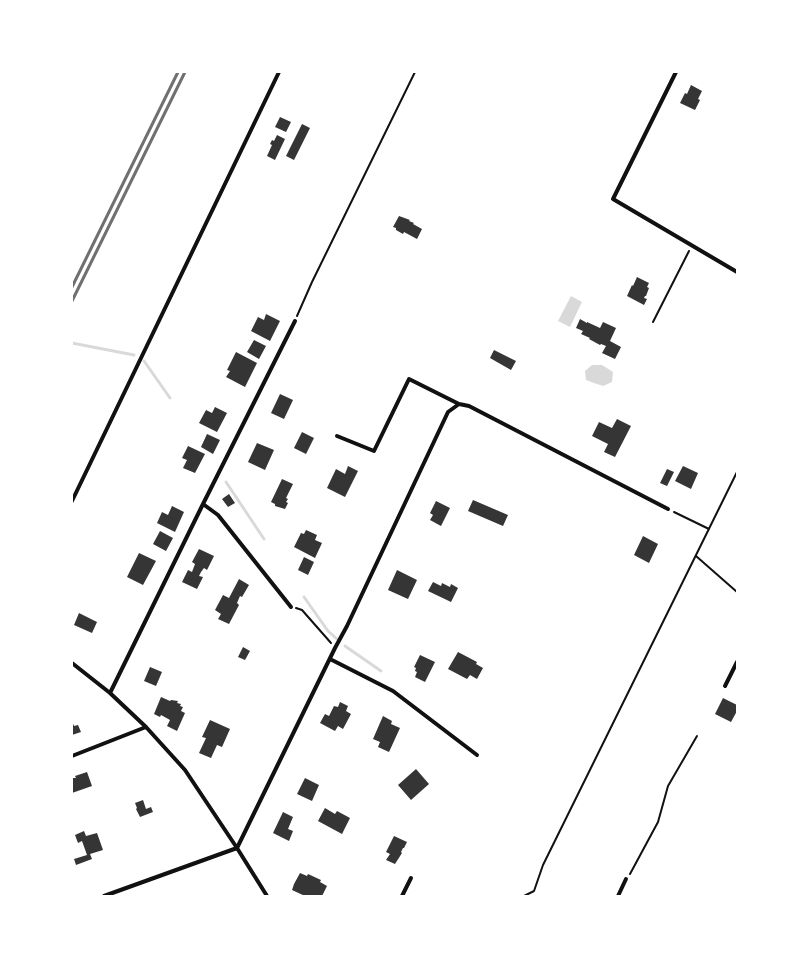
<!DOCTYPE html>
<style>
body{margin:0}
#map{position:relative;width:809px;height:968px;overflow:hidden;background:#fff;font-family:"PT Serif",serif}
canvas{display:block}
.frame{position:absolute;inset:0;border:73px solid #fff;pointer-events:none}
</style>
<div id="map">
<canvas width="809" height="968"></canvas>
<div class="frame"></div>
</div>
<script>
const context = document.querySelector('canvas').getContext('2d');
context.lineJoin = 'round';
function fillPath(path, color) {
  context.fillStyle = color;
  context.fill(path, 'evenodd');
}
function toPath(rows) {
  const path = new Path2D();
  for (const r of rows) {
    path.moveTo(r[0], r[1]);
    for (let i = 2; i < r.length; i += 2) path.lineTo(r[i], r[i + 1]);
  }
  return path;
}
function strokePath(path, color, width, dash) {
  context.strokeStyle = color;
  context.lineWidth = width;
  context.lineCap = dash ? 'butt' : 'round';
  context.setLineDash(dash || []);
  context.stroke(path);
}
const water = toPath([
 [571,296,582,302,570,327,558,321],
 [592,365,602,365,613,372,612,382,603,386,594,383,586,380,585,371]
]);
const stream = toPath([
 [72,343,134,355],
 [144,361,170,398],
 [226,482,264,539],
 [304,597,328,631,337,639],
 [345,646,381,671]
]);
const building = toPath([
 [691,85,702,91,698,99,700,100,695,110,680,103,685,93,687,94],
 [280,117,291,122,286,132,275,127],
 [302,124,310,128,294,160,286,156],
 [277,135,285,139,275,160,267,156,272,145,270,144,272,140,274,141],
 [399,216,410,220,409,221,414,223,413,224,422,229,417,239,404,232,403,234,396,230,396,228,393,227],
 [637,277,649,283,647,287,649,288,646,296,645,296,644,298,647,299,644,305,627,296,632,285,633,286],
 [266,314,280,321,270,341,251,331,258,317,264,320],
 [580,319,587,323,587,322,600,328,603,322,616,328,610,341,621,347,615,359,602,353,606,346,601,344,600,345,589,339,590,338,581,334,583,331,576,328],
 [254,340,266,346,259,359,247,352],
 [494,350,516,361,511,370,490,358],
 [236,352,257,363,245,387,226,377,230,371,227,370],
 [280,394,293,400,284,419,271,413],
 [215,407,227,413,217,432,199,423,206,410,212,413],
 [617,419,631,426,615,457,604,452,608,444,592,436,599,422,612,428],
 [302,432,314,438,306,454,294,448],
 [207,434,220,440,213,454,201,447],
 [257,443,274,450,265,470,248,462],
 [188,446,205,454,195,473,183,468,187,460,182,458],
 [348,466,358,471,345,497,327,488,336,469,345,474],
 [683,466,698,473,691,489,675,481],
 [667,469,674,472,667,486,660,483],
 [282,479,293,484,286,498,288,499,286,502,288,503,285,509,275,506,275,504,271,502],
 [229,494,235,503,228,507,222,499],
 [473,500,508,515,503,526,468,511],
 [436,501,450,508,441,526,430,520,433,515,430,513],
 [172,506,184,512,175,532,157,523,162,512,168,515],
 [306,530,317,535,315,540,322,543,315,558,294,547,301,533,304,534],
 [160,531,173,538,166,551,153,544],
 [643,536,658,544,649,563,634,555],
 [199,549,214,556,207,570,204,568,201,572,199,576,203,577,197,589,182,582,188,570,192,572,195,564,192,562],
 [139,553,156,561,143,585,127,577],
 [304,557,314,562,308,575,298,570],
 [397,570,417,580,408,599,388,590],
 [239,579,249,585,242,597,240,596,237,603,239,605,229,624,218,619,221,614,215,610,223,595,229,598],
 [433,582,441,586,442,583,450,587,451,584,458,588,451,602,428,591],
 [79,613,97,622,92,633,74,625],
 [243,647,250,651,245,660,238,657],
 [458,652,477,662,476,664,483,668,477,679,470,675,467,679,448,669],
 [420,655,435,662,425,682,415,677,417,672,415,671,416,668,414,667],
 [150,667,162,672,156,686,144,681],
 [161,697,170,701,171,700,178,701,177,703,181,704,180,706,183,707,181,711,185,713,177,731,167,726,170,720,161,715,160,717,154,714],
 [723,698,737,705,737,711,731,722,715,714],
 [340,702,348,706,346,711,351,714,343,729,338,726,335,731,320,723,325,714,329,716,334,706,338,707],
 [383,716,392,721,391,724,400,728,389,752,378,747,380,742,373,739],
 [210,720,230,729,222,747,217,745,211,758,199,753,206,738,202,737],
 [72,721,74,726,78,725,81,732,72,735],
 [416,769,429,784,411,800,398,785],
 [87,772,92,786,72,793,72,778,76,778,75,776],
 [305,778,319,785,312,801,297,794],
 [143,800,146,809,151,807,153,812,140,817,136,809,137,808,135,803],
 [325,808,335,814,337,811,350,818,342,834,318,821],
 [283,812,293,817,288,829,293,831,289,841,273,833],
 [84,831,86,836,97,833,103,850,90,854,92,859,76,865,74,859,87,855,82,841,78,843,75,835],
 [394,836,407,842,404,848,403,848,401,852,402,853,395,864,386,860,390,854,386,852],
 [300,873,307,876,308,874,321,880,320,882,327,886,322,896,305,896,292,890,294,884]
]);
const path = toPath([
 [297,316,312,282,415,72],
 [653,322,689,251],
 [674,512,709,529],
 [696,556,737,592],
 [296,608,302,610,331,643],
 [630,874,658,822,668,786,697,736],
 [524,896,534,891,543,865,737,472]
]);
const minor = toPath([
 [676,72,613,199,737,272],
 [337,436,374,451,409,379,459,404,469,406,668,509],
 [72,501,279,72],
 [203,504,218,515,291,607],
 [330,659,393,691,477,755],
 [72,663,110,693,146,727,185,770,237,848,267,896],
 [725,686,737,662],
 [110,693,203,504,295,321],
 [72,756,146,727],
 [104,896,237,848,335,648,347,626,448,412,459,404],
 [402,896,411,878],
 [618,896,626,879]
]);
const rail = toPath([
 [72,287,178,72],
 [72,301,185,72]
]);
fillPath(water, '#d9d9d9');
strokePath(stream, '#d9d9d9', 3);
fillPath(building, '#353535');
strokePath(path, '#111', 2);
strokePath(minor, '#111', 4);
strokePath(rail, '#707070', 3);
</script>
